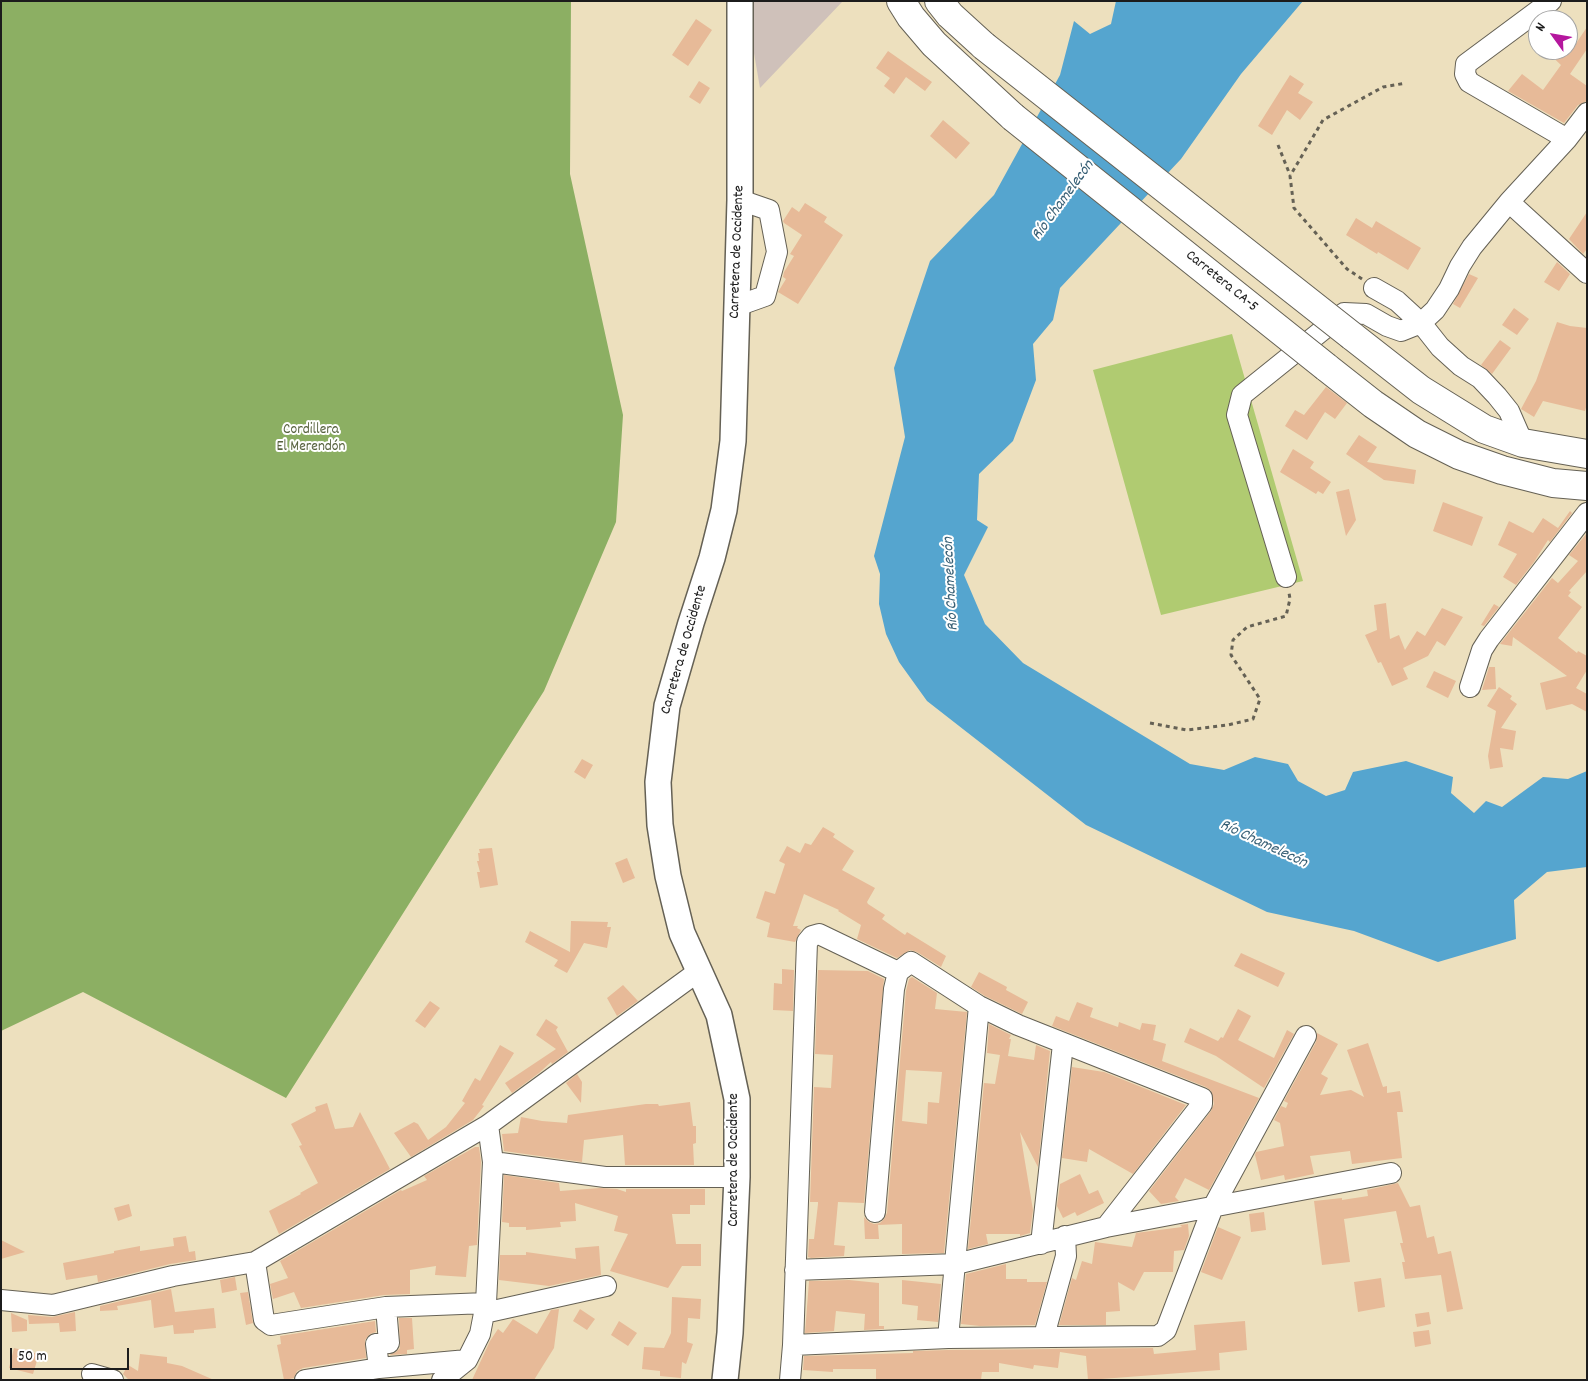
<!DOCTYPE html>
<meta charset="utf-8">
<style>
body{margin:0}
#map{position:relative;width:1588px;height:1381px;overflow:hidden;background:#ede0be;font-family:Dekko,sans-serif}
canvas{display:block}
.frame{position:absolute;inset:0;border:2px solid #1c1c1c;pointer-events:none}
.north{position:absolute;left:1528px;top:10px;width:50px;height:50px;box-sizing:border-box;background:#fff;border:1px solid #a4a4a4;border-radius:50%;rotate:302deg;font-size:14px;font-weight:700;line-height:20px;text-align:center;color:#1c1c1c}
.north::after{content:'';display:block;margin:auto;width:18px;height:22px;background:#b5179e;clip-path:polygon(50% 0,100% 100%,50% 72%,0 100%)}
.scale{position:absolute;left:10px;top:1348px;width:119px;height:22px;box-sizing:border-box;border:2px solid #1c1c1c;border-top:0;padding-left:6px;font-size:15px;line-height:18px;white-space:nowrap;color:#1c1c1c;-webkit-text-stroke:4px #fff;paint-order:stroke}
</style>
<div id="map">
<canvas width="1588" height="1381"></canvas>
<div class="frame"></div>
<div class="north">N</div>
<div class="scale">50 m</div>
</div>
<script>
const context = document.querySelector('canvas').getContext('2d');
context.lineJoin = 'round';
function fillPath(path, color) {
  context.fillStyle = color;
  context.fill(path, 'evenodd');
}
function toPath(rows) {
  const path = new Path2D();
  for (const r of rows) {
    path.moveTo(r[0], r[1]);
    for (let i = 2; i < r.length; i += 2) path.lineTo(r[i], r[i + 1]);
  }
  return path;
}
function strokePath(path, color, width, dash) {
  context.strokeStyle = color;
  context.lineWidth = width;
  context.lineCap = dash ? 'butt' : 'round';
  context.setLineDash(dash || []);
  context.stroke(path);
}
function drawText(font, color, halo, rows, align = 'center') {
  context.font = font + ' Dekko,sans-serif';
  context.lineWidth = 4;
  context.setLineDash([]);
  context.textBaseline = 'middle';
  context.strokeStyle = halo;
  context.fillStyle = color;
  for (const [text, x, y, turn = 0] of rows) {
    context.save();
    context.translate(x, y);
    context.rotate((+turn || 0) * Math.PI / 180);
    context.textAlign = isNaN(turn) ? turn : align;
    if (halo) context.strokeText(text, 0, 0);
    context.fillText(text, 0, 0);
    context.restore();
  }
}
const industrial = toPath([
 [745,1,843,1,760,88]
]);
const green = toPath([
 [1232,334,1303,581,1161,615,1093,370]
]);
const forest = toPath([
 [1,1,571,1,570,174,623,415,616,522,544,691,286,1098,83,992,1,1031]
]);
const water = toPath([
 [1116,1,1303,1,1241,74,1181,159,1060,288,1053,320,1033,344,1036,380,1013,441,979,474,977,520,988,527,964,575,985,624,1023,663,1190,764,1224,770,1255,757,1288,764,1298,781,1326,796,1345,790,1353,772,1406,761,1453,777,1451,793,1474,813,1486,801,1502,807,1543,777,1568,779,1587,771,1587,867,1547,872,1514,900,1516,939,1438,962,1354,931,1267,912,1086,825,927,701,899,662,886,634,879,604,880,574,874,556,905,437,894,368,930,261,994,195,1060,75,1074,21,1090,34,1111,24]
]);
const building = toPath([
 [696,19,712,30,688,66,672,55],
 [1587,27,1587,49,1570,74,1587,86,1587,101,1578,105,1564,123,1508,91,1522,74,1543,90,1561,65,1545,50,1571,51],
 [888,51,932,82,925,91,906,77,894,94,884,86,890,78,876,68],
 [1290,75,1304,84,1298,93,1313,102,1300,120,1287,110,1272,135,1258,126],
 [699,81,710,88,700,104,689,97],
 [943,120,970,143,956,159,930,136],
 [805,203,827,217,824,222,843,235,798,304,778,292,786,279,783,277,784,272,794,256,790,254,802,235,784,223,783,221,792,207,799,212],
 [1587,212,1587,249,1583,254,1569,239],
 [1356,218,1372,228,1376,221,1421,248,1408,270,1378,252,1377,254,1346,235],
 [1557,262,1570,274,1559,291,1544,282],
 [1469,274,1478,278,1460,308,1453,304],
 [1514,308,1529,319,1517,335,1502,325],
 [1557,322,1570,326,1587,328,1587,404,1585,411,1543,401,1534,417,1521,409,1536,381],
 [1500,340,1511,348,1492,374,1481,365],
 [1326,387,1347,403,1335,419,1325,412,1307,440,1285,426,1295,410,1304,415],
 [1359,435,1377,447,1367,462,1416,470,1414,484,1384,480,1346,454],
 [1293,449,1314,462,1310,468,1331,482,1323,494,1318,491,1316,494,1280,472],
 [1349,489,1356,520,1346,536,1336,492],
 [1443,502,1483,517,1472,546,1433,531],
 [1570,511,1572,513,1550,542,1548,540,1534,562,1516,585,1503,577,1517,554,1498,545,1509,521,1533,533,1543,518,1558,528],
 [1587,533,1587,571,1569,591,1571,592,1568,596,1582,607,1558,638,1577,653,1578,651,1587,656,1587,670,1576,688,1587,694,1587,712,1572,704,1546,710,1540,683,1567,676,1513,637,1512,646,1500,644,1552,578,1558,583,1578,561,1569,555],
 [1386,603,1390,639,1399,635,1405,650,1417,631,1425,636,1442,608,1463,617,1445,646,1437,641,1428,656,1403,668,1408,679,1392,686,1381,662,1378,663,1365,635,1377,630,1374,605],
 [1494,604,1499,607,1484,626,1481,625],
 [1489,667,1495,667,1496,689,1482,690],
 [1434,671,1456,681,1448,698,1426,687],
 [1499,687,1512,696,1510,699,1517,704,1501,728,1516,731,1513,750,1500,748,1503,767,1490,769,1488,756,1496,711,1487,706],
 [582,759,593,765,585,779,574,772],
 [823,827,835,834,833,837,854,851,842,870,875,888,867,902,868,904,885,915,882,919,905,935,907,932,946,956,941,967,917,952,910,950,897,958,857,939,861,925,838,911,839,910,804,894,793,926,798,926,797,928,801,930,795,942,767,937,770,923,756,918,765,891,775,894,785,864,779,861,787,846,800,853,805,843,811,845],
 [492,848,498,885,480,888,477,872,480,872,477,861,479,861,478,853,480,853,479,849],
 [627,858,635,878,623,883,615,863],
 [571,921,608,922,607,927,611,927,607,948,584,943,567,973,554,966,558,960,525,942,530,931,570,952],
 [1241,953,1285,973,1278,987,1234,966],
 [782,969,794,970,793,1011,773,1010,774,983,782,984],
 [818,970,868,971,884,979,864,1203,838,1202,834,1245,845,1246,844,1256,811,1258,808,1257,809,1239,814,1239,818,1204,818,1202,810,1202,814,1087,831,1088,833,1055,815,1054],
 [979,972,1007,987,1006,990,1028,1002,1022,1014,985,996,971,987],
 [912,977,937,993,935,1009,967,1012,944,1253,902,1254,902,1224,878,1225,879,1239,865,1239,864,1217,869,1222,874,1224,880,1223,884,1219,887,1213,906,991,909,979],
 [906,1070,942,1072,939,1103,928,1102,927,1124,902,1121],
 [623,985,638,1001,617,1016,607,998],
 [430,1001,440,1008,425,1028,415,1021],
 [1077,1002,1093,1008,1090,1017,1118,1027,1119,1022,1140,1030,1142,1023,1156,1025,1153,1040,1166,1044,1162,1061,1259,1098,1209,1190,1185,1178,1175,1197,1179,1201,1161,1204,1149,1191,1211,1111,1214,1104,1211,1091,1206,1087,1052,1026,1056,1016,1069,1021],
 [1238,1009,1251,1016,1238,1040,1274,1058,1287,1030,1294,1034,1264,1088,1216,1056,1184,1042,1190,1028,1218,1041,1221,1037,1223,1038],
 [546,1019,558,1027,556,1030,568,1052,552,1064,551,1062,539,1073,512,1093,505,1083,556,1049,536,1035],
 [989,1024,1011,1035,1009,1039,1011,1039,1008,1056,1034,1060,1036,1045,1050,1051,1038,1167,1020,1132,1033,1210,1030,1233,1020,1236,1020,1234,986,1234,988,1244,968,1249,984,1083,995,1084,1000,1055,987,1053],
 [1317,1033,1338,1044,1321,1074,1328,1078,1320,1095,1351,1090,1364,1097,1347,1050,1368,1043,1383,1087,1387,1086,1387,1093,1400,1091,1403,1112,1397,1112,1402,1158,1352,1164,1350,1151,1310,1156,1314,1174,1285,1180,1284,1175,1261,1180,1255,1155,1256,1152,1284,1146,1280,1123,1274,1120,1281,1106,1286,1108,1288,1103,1284,1101,1316,1042],
 [500,1045,514,1053,482,1105,484,1106,473,1120,411,1157,394,1133,414,1122,418,1124,428,1140,446,1127,465,1103,462,1101,475,1078,480,1081],
 [1072,1067,1104,1072,1186,1105,1133,1174,1089,1149,1087,1162,1062,1158],
 [577,1074,582,1082,581,1103,566,1083],
 [690,1102,693,1126,696,1126,696,1143,693,1144,694,1165,625,1165,623,1135,584,1140,582,1162,504,1151,502,1134,518,1133,521,1117,542,1121,567,1123,568,1115,646,1104,658,1104,659,1106],
 [327,1103,335,1129,353,1127,360,1112,390,1169,279,1234,269,1211,301,1194,300,1193,318,1183,299,1146,302,1145,291,1124,316,1111,315,1107],
 [475,1147,479,1147,481,1162,477,1245,469,1246,466,1277,435,1275,436,1266,410,1270,410,1294,384,1295,301,1308,294,1292,273,1299,270,1284,288,1278,280,1261,401,1190,402,1191,427,1180,424,1176],
 [1080,1174,1089,1194,1098,1190,1104,1203,1077,1216,1075,1212,1063,1218,1057,1206,1060,1184],
 [504,1175,559,1183,560,1191,600,1188,617,1189,626,1192,626,1189,705,1189,705,1205,690,1205,690,1214,672,1214,676,1244,701,1244,701,1266,682,1266,668,1288,610,1271,628,1234,614,1231,618,1216,575,1203,576,1221,560,1222,561,1227,526,1230,526,1227,509,1227,509,1223,502,1222],
 [1398,1183,1410,1207,1420,1205,1427,1238,1434,1236,1438,1254,1451,1251,1463,1309,1447,1312,1441,1275,1405,1279,1402,1262,1405,1262,1400,1243,1403,1243,1396,1211,1344,1219,1350,1262,1322,1265,1314,1201,1342,1198,1342,1200,1368,1196,1367,1190],
 [129,1204,132,1216,118,1221,114,1208],
 [1264,1212,1266,1230,1251,1232,1249,1214],
 [1188,1224,1189,1236,1184,1250,1174,1251,1173,1272,1144,1272,1134,1291,1118,1282,1120,1311,1106,1312,1106,1325,1059,1325,1072,1278,1076,1280,1082,1261,1092,1264,1095,1242,1132,1247,1136,1233,1182,1227,1180,1225],
 [1218,1227,1241,1237,1222,1280,1201,1272],
 [186,1236,189,1252,195,1251,196,1260,170,1264,98,1282,97,1275,66,1280,63,1263,114,1253,114,1251,140,1246,140,1251,174,1246,173,1238],
 [1,1240,25,1252,1,1259],
 [599,1246,601,1275,549,1286,499,1280,500,1255,526,1255,526,1252,576,1259,575,1248],
 [1006,1264,1006,1279,1027,1279,1027,1282,1047,1282,1035,1325,980,1326,961,1324,966,1274],
 [235,1277,237,1290,222,1293,220,1280],
 [1381,1278,1385,1307,1358,1312,1354,1282],
 [849,1280,879,1283,879,1326,884,1326,884,1329,864,1330,865,1314,836,1311,834,1331,805,1333,809,1281],
 [902,1280,941,1284,938,1322,917,1320,918,1306,902,1304],
 [171,1289,175,1312,214,1308,216,1328,194,1330,194,1333,174,1334,173,1325,154,1328,151,1300,117,1306,118,1310,100,1311,100,1306],
 [248,1292,253,1323,246,1325,240,1293],
 [672,1297,701,1299,700,1319,688,1318,687,1342,693,1344,686,1364,682,1362,681,1378,660,1376,660,1371,642,1369,644,1347,664,1348,671,1333],
 [559,1309,554,1348,534,1380,472,1380,490,1341,498,1329,503,1333,513,1319,537,1334,551,1310],
 [580,1309,595,1319,587,1330,573,1321],
 [75,1312,76,1331,60,1332,59,1323,29,1324,28,1315,52,1317],
 [1429,1312,1431,1324,1417,1327,1415,1314],
 [11,1313,27,1320,27,1331,12,1332],
 [399,1318,412,1318,414,1349,407,1350,407,1354,389,1355,396,1352,400,1348],
 [375,1321,376,1332,370,1334,365,1340,366,1358,303,1368,297,1371,294,1378,284,1380,277,1345,281,1344,280,1336],
 [619,1321,637,1333,628,1346,611,1335],
 [1245,1321,1247,1350,1219,1353,1220,1370,1088,1380,1086,1356,1060,1352,1058,1368,1034,1365,1033,1369,999,1363,999,1372,982,1372,981,1380,876,1380,876,1369,833,1369,833,1372,803,1370,804,1356,913,1353,913,1351,948,1350,1153,1348,1154,1354,1196,1350,1194,1325],
 [1429,1330,1431,1344,1415,1347,1413,1332],
 [14,1348,39,1354,33,1374,9,1368],
 [140,1354,167,1357,167,1363,182,1366,214,1380,129,1380,123,1374,128,1365,138,1371]
]);
const path = toPath([
 [1278,145,1290,175],
 [1362,279,1347,269,1294,208,1290,176,1323,120,1383,87,1406,83],
 [1150,723,1187,730,1228,725,1253,719,1260,699,1231,655,1233,640,1247,627,1286,616,1290,599,1289,593]
]);
const minor = toPath([
 [1551,1,1466,64,1465,74,1469,82,1567,139],
 [1509,202,1587,273],
 [1374,288,1397,301,1421,323,1435,310,1449,289,1460,266,1472,247,1509,202,1567,139,1587,113],
 [737,306,765,296,777,252,769,210,740,200],
 [1286,577,1237,415,1242,395,1344,313,1366,314,1387,326,1401,331,1421,323,1440,347,1461,366,1480,378,1497,396,1509,411,1523,443],
 [1470,687,1482,650,1489,639,1587,513],
 [493,1162,605,1177,737,1177],
 [875,1212,894,989,898,972,911,962,979,1006,1018,1025,1202,1098,1202,1104,1106,1227],
 [1041,1244,1063,1044],
 [255,1262,264,1320,271,1325,386,1307,486,1303],
 [795,1270,956,1264,1106,1227,1391,1173],
 [1,1300,53,1305,173,1276,255,1262,488,1125,699,971],
 [484,1313,606,1286],
 [1044,1336,1066,1256,1065,1236],
 [948,1338,979,1006],
 [793,1345,948,1338,1158,1336,1166,1330,1213,1207,1306,1036],
 [379,1368,376,1344,389,1343,386,1307],
 [92,1374,113,1380],
 [305,1380,379,1368,467,1360],
 [442,1380,467,1360,480,1334,486,1303,493,1162,488,1125],
 [790,1380,793,1345,807,942,812,936,819,934,898,972]
]);
const major = toPath([
 [725,1380,730,1333,737,1177,737,1099,719,1015,682,933,668,876,660,825,658,782,667,706,691,623,712,558,724,510,733,441,740,200,740,1]
]);
const highway = toPath([
 [901,1,911,17,934,44,1013,117],
 [939,1,950,15,984,46],
 [1352,336,1421,390,1484,429,1523,443,1587,454],
 [1326,367,1373,404,1417,434,1459,455,1502,470,1553,483,1587,486]
]);
const highwayBridge = toPath([
 [984,46,1352,336],
 [1013,117,1326,367]
]);
const streetNames = [
 ["Carretera de Occidente",738,252,-88],
 ["Carretera CA-5",1221,282,39],
 ["Carretera de Occidente",685,650,-74],
 ["Carretera de Occidente",735,1160,-90]
];
const parkNames = [
 ["Cordillera",311,431],
 ["El Merendón",311,448]
];
const waterNames = [
 ["Río Chamelecón",1064,201,-54],
 ["Río Chamelecón",952,584,-93],
 ["Río Chamelecón",1263,845,25]
];
fillPath(industrial, '#cfc1ba');
fillPath(green, '#b0cb71');
fillPath(forest, '#8caf63');
fillPath(water, '#55a5cf');
fillPath(building, '#e7ba98');
strokePath(minor, '#656155', 22);
strokePath(major, '#656155', 28);
strokePath(highway, '#656155', 30);
strokePath(path, '#656155', 3, [4, 4]);
strokePath(minor, '#fff', 20);
strokePath(major, '#fff', 25);
strokePath(highway, '#fff', 28);
strokePath(highwayBridge, '#656155', 30, []);
strokePath(highwayBridge, '#fff', 28);
drawText('15px', '#1c1c1c', '#fff', streetNames);
drawText('15px', '#57623e', '#fff', parkNames);
drawText('italic 16px', '#386076', '#fff', waterNames);
</script>
